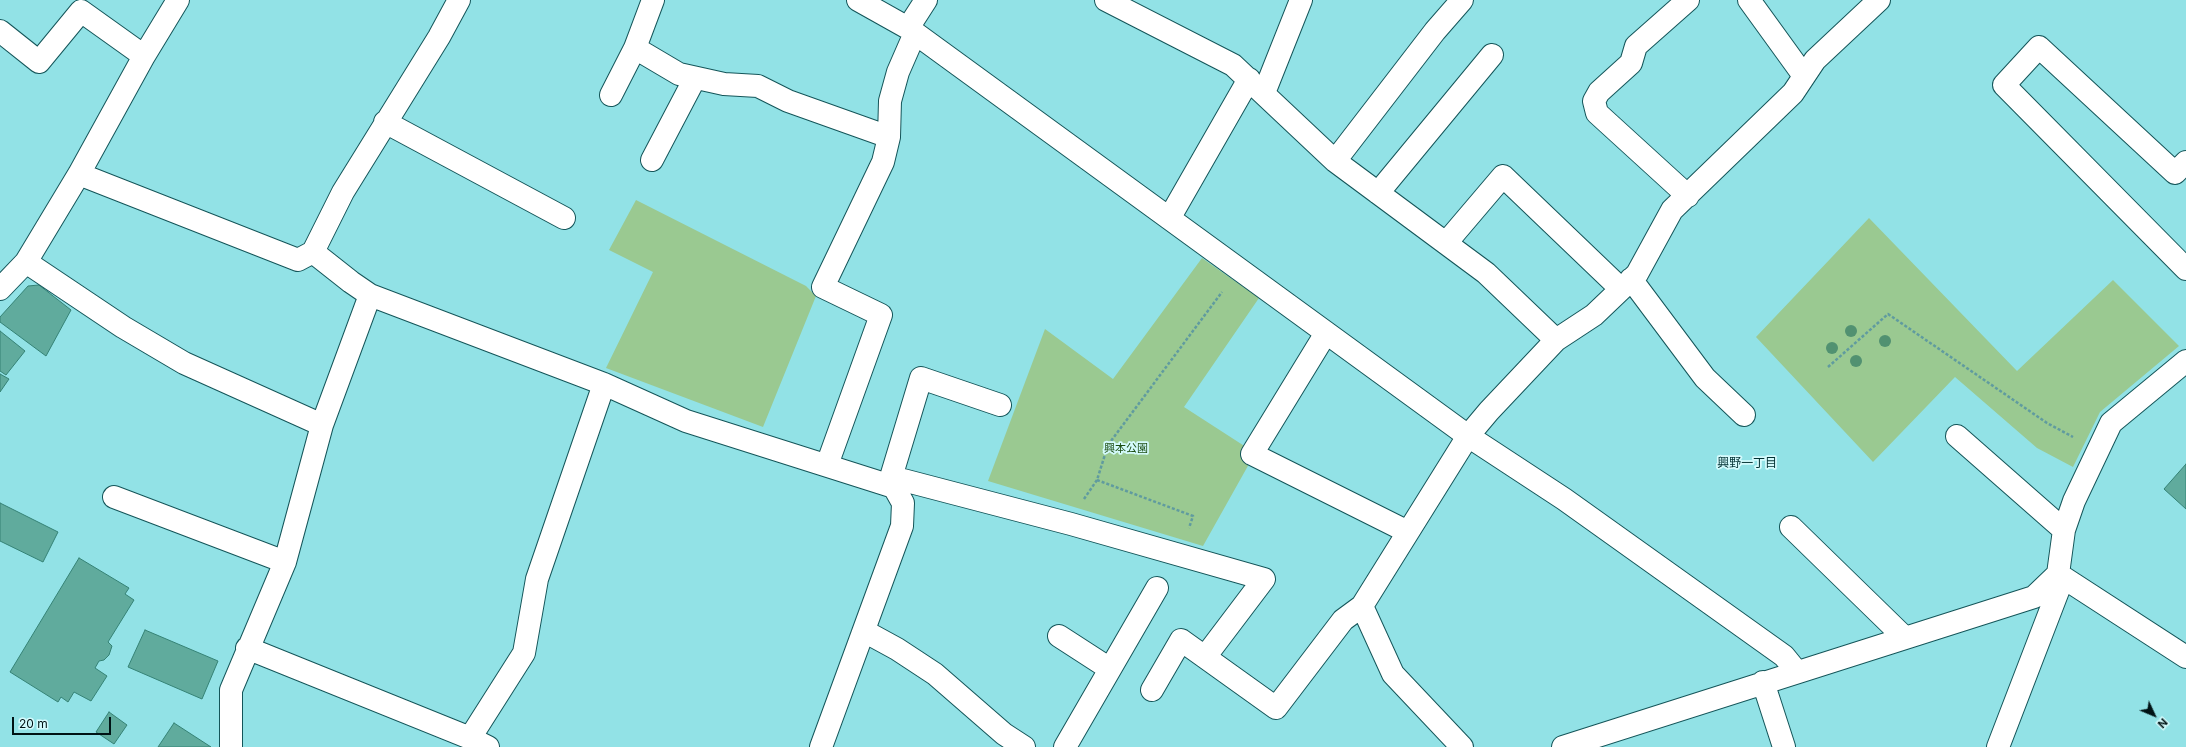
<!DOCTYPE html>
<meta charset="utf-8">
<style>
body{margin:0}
#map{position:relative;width:2186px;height:747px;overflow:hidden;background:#92e2e6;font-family:Inter,sans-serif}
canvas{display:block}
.north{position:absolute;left:2134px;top:695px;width:40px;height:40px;-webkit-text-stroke:3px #d5fbfd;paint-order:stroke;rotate:134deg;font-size:11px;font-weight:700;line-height:16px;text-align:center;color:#001315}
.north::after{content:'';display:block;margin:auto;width:14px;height:18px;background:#001315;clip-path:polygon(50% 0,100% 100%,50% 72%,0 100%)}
.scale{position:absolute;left:12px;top:717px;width:99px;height:18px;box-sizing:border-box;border:2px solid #001315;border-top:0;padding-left:5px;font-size:12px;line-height:14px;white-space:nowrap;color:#001315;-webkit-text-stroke:3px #d5fbfd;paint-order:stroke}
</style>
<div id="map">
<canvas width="2186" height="747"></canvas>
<div class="north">N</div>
<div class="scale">20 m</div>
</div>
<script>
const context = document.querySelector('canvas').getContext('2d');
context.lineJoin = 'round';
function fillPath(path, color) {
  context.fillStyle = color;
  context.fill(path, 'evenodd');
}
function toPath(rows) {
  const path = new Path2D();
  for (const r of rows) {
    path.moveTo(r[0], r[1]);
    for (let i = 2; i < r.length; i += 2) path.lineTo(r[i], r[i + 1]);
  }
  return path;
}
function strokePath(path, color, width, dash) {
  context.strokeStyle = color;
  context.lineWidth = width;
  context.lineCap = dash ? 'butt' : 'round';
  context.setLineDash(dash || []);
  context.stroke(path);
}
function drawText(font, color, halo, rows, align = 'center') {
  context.font = font + ' Inter,"Noto Sans JP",sans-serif';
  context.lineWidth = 3.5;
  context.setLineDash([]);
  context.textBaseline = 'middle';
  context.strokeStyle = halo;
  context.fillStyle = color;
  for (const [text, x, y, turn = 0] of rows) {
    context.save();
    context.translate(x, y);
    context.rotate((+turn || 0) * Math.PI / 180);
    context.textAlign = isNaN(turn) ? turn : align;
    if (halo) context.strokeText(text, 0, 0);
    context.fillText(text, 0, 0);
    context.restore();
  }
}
const green = toPath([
 [636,200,806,286,816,296,763,427,606,368,653,272,609,250],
 [1869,218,2017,371,2113,280,2179,346,2100,412,2073,467,2037,448,1955,377,1873,462,1756,337],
 [1202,258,1259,298,1184,407,1249,449,1249,464,1203,546,988,481,1045,329,1113,379]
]);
const building = toPath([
 [39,285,71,310,46,356,0,322,0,317,28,286,39,285],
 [0,331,25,351,6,375,0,371,0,331],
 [0,374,9,379,0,392,0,374],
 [2186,464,2186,509,2164,489,2186,464],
 [0,503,58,532,43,562,0,541,0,503],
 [79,558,129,588,125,594,134,600,108,642,112,646,109,655,104,660,99,661,95,668,107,676,91,701,74,692,68,702,61,697,58,702,10,672,79,558],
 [145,630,218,661,202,699,128,667,145,630],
 [109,712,127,725,114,744,96,732,109,712],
 [174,723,211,747,158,747,174,723]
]);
const path = toPath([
 [1828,367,1888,314,2047,423,2073,437],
 [1097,480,1193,516,1189,528],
 [1084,499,1097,480,1108,445,1222,292]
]);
const minor = toPath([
 [459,0,439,37,343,192,313,252,351,282,370,295,604,384,686,421,894,487,903,503,902,526,821,747],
 [858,0,908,28,1468,436,1564,499,1784,656,1797,672],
 [1106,0,1233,65,1335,161,1486,273,1556,340],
 [1749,0,1804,76],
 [908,28,926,0],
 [0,31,39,62,81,11,144,56],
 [635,48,679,74,724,84,758,86,788,101,889,137],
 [1264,93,1301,0],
 [611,95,635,48,653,0],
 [385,122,564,218],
 [652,160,695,78],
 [1335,161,1435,31,1462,0],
 [2186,162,2175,173,2039,47,2004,85,2186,269],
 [79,174,298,260,313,252],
 [1378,193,1492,55],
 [1688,196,1597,113,1594,101,1599,92,1631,63,1636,46,1688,0],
 [1170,217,1249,79],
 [1446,243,1503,176,1621,289],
 [26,262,123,327,184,363,322,425],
 [1631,279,1705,378,1744,415],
 [0,289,26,262,79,174,144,56,178,0],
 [1326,333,1252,454,1408,532],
 [2186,361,2111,423,2074,501,2064,530,2058,574,2186,657],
 [1000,405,921,378,892,474,894,487,903,480,1071,524,1264,579,1205,657],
 [1957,436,2064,530],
 [827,465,881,315,823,287,883,162,889,137,890,101,898,72,915,33],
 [114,497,285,562],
 [1791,527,1905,638],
 [864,631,897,649,935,674,1004,734,1024,747],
 [1059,636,1110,669],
 [247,648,470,738,488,747],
 [1763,682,1784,747],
 [1152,690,1181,640,1276,708,1343,620,1362,606],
 [470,738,524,653,537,579,604,384],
 [231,747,231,690,285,562,322,425,370,295],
 [1065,747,1157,588],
 [1462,747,1393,674,1362,606,1468,436,1489,411,1556,340,1594,315,1637,274,1672,210,1793,93,1815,60,1879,0],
 [1563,747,2034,597,2058,574],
 [1998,747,2063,578]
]);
const trees = [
 [1851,331],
 [1885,341],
 [1832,348],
 [1856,361]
];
const parkNames = [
 ["興本公園",1126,449]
];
const neighbourhoodNames = [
 ["興野一丁目",1747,463]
];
fillPath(green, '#9ac991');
fillPath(building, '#60ab9d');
strokePath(building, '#358275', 1);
strokePath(minor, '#145559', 24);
strokePath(path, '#609b9f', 2.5, [3, 2]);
strokePath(minor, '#fff', 22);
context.fillStyle = '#519171';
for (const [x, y] of trees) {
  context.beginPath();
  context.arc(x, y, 6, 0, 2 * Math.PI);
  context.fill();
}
drawText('11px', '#1c4e12', '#d5fbfd', parkNames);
drawText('12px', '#013032', '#d5fbfd', neighbourhoodNames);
</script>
